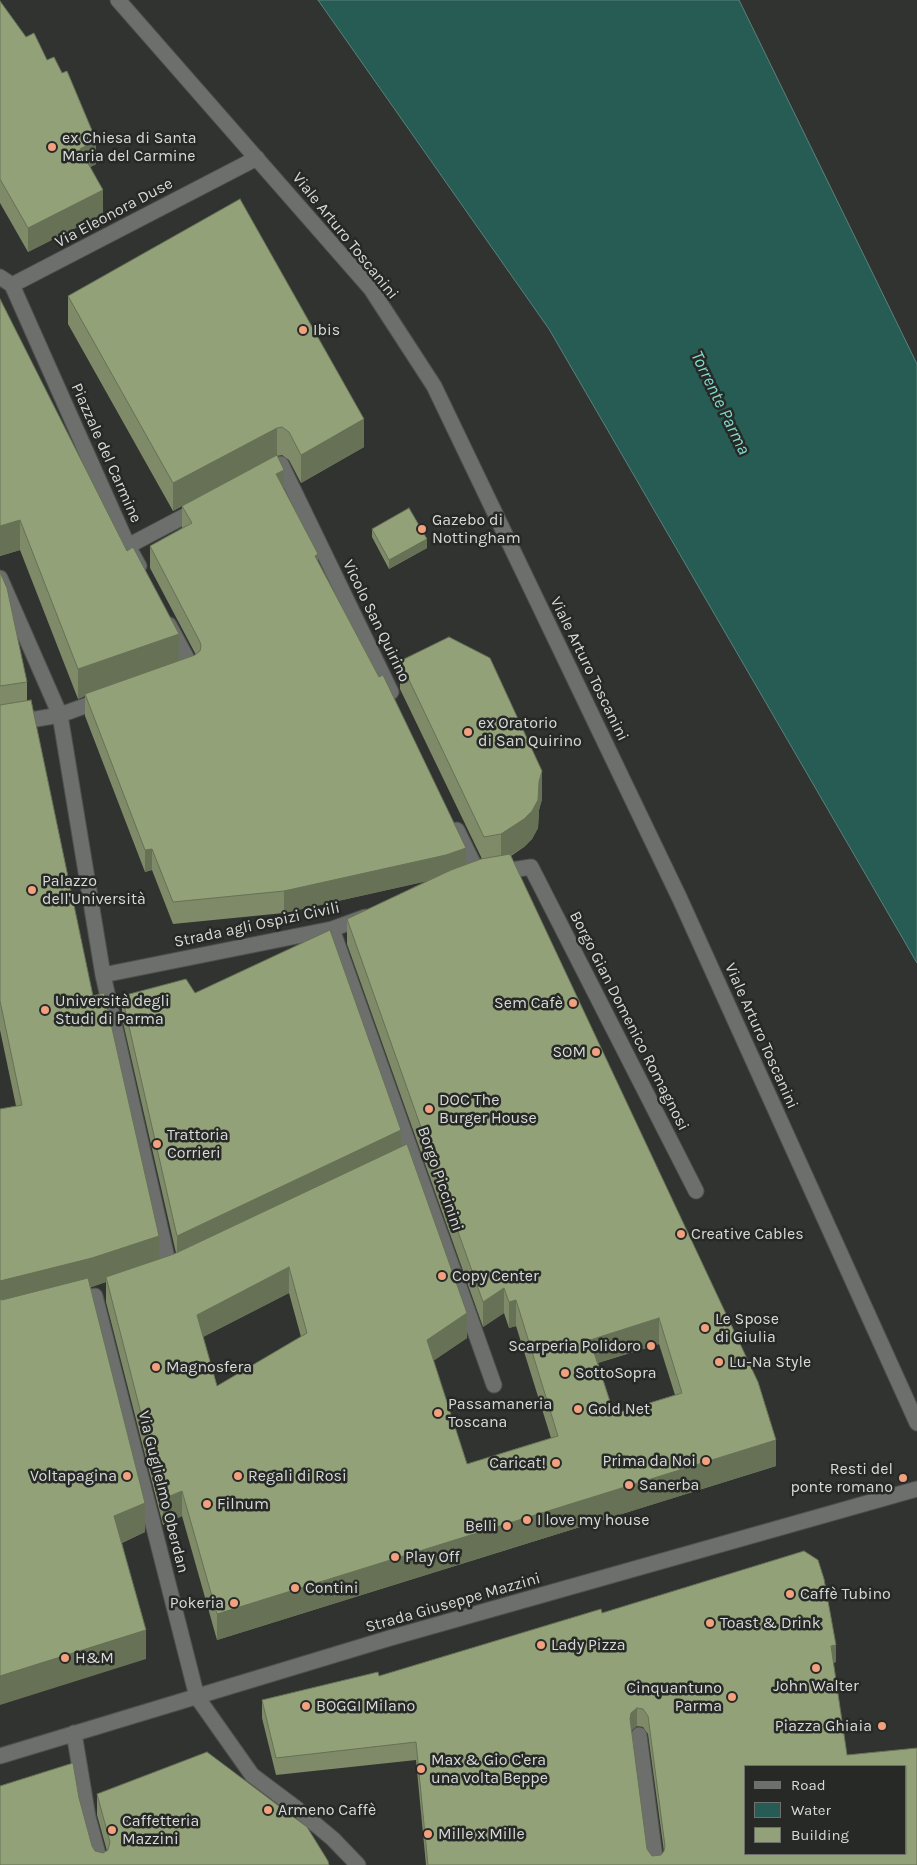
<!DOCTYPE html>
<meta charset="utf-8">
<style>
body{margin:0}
#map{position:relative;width:917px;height:1865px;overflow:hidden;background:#303330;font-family:Karla,sans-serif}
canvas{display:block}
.legend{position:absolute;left:744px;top:1765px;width:162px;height:90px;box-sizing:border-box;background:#262926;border:1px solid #6d706d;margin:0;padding:6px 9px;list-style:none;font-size:15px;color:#d8dad8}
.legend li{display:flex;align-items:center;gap:10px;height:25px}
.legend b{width:25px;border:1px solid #6d706d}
</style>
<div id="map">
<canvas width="917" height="1865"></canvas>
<ul class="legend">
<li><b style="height:6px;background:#6c6f6c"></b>Road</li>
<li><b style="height:14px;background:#265c54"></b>Water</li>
<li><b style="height:14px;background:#93a179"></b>Building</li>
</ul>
</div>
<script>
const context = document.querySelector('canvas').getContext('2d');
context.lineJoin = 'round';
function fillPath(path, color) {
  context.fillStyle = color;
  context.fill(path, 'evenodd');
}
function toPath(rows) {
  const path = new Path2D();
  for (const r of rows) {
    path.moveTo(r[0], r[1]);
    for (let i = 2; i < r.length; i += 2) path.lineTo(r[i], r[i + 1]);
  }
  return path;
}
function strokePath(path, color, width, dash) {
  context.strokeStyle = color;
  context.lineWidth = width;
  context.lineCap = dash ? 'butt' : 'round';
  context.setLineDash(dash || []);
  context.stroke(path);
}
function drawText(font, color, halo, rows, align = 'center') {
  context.font = font + ' Karla,sans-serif';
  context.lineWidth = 5;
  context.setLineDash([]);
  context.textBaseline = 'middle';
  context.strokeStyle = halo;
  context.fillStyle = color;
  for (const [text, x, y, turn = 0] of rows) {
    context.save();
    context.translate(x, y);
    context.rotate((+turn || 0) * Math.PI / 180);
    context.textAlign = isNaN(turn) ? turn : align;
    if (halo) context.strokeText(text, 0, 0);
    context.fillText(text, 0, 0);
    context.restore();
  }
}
const water = toPath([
 [318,0,739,0,917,364,917,963,549,329,318,0]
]);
const minor = toPath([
 [118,0,371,289,434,386,680,899,917,1423],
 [0,277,12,285,128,546,139,566],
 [12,285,257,158],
 [271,470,281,464,391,692],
 [128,546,200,508],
 [0,578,60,715,103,975,170,1271],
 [169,625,192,668,185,671],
 [0,725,60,715,104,699],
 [457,830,479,875],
 [498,872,531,867,696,1191],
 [332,929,494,1385],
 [103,975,332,929,365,917],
 [95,1296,197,1697,252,1775,296,1808,333,1839,358,1865],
 [74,1733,88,1817,101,1865],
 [639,1735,656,1865],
 [0,1756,390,1638,917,1489]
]);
const wall = toPath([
 [0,1,96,164,90,167,103,214,28,252,0,203],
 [68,296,364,447,301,483,289,460,282,455,277,456,284,489,318,563,466,864,482,859,400,689,400,661,542,799,539,810,538,828,532,839,524,847,511,856,776,1466,217,1640,182,1516,163,1525,106,1302,106,1282,91,1287,145,1532,122,1543,146,1659,16,1106,0,1030,0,572,27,682,27,701,93,996,159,1259,176,1253,122,1018,122,996,195,993,401,1147,467,1338,433,1361,467,1464,551,1438,516,1326,509,1328,504,1313,483,1327,347,944,347,919,427,881,284,913,173,924,152,870,145,872,85,716,85,696,78,699,20,550,0,556,0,299,179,661,196,655,150,568,150,546,182,528,182,506,173,511,68,324],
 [289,1293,301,1337,217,1386,203,1337],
 [659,1344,675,1395,614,1414,598,1363],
 [372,529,427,548,389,569,372,537],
 [602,1613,836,1662,833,1663,847,1755,917,1865,426,1865,416,1760,276,1775,262,1718,262,1700,379,1676],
 [637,1726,643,1727,648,1734,664,1852,661,1855,652,1856,647,1849,631,1730],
 [97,1794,329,1865,0,1865,79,1798,92,1846,95,1851,103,1853,107,1851,97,1815]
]);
const shadedWall = toPath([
 [96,140,96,164,80,173,80,149],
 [103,190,103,214,28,252,28,228],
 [364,419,364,447,301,483,301,455],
 [277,428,277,456,173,511,173,483],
 [284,470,284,492,276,474],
 [20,520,20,550,0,556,0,526],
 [427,539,427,548,389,569,389,560],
 [318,554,318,576,315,556],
 [179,634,179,663,85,694,85,696,78,699,78,669],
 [542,771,542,799,539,810,538,828,532,839,524,847,501,861,501,834,539,782],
 [466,848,466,870,446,877,284,913,284,891],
 [152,849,152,870,145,872,145,850],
 [401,1130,401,1152,177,1258,177,1236],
 [159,1236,159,1265,106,1277,106,1282,92,1287,0,1310,0,1281],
 [289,1267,289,1293,197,1340,197,1315],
 [504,1288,504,1313,483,1327,483,1302],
 [516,1300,516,1326,509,1328,509,1302],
 [467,1313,467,1338,427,1365,427,1340],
 [659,1318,659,1344,590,1365,590,1340],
 [776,1440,776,1466,217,1640,217,1614],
 [182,1491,182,1516,163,1525,163,1499],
 [145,1503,145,1532,114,1546,114,1516],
 [146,1630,146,1659,0,1705,0,1676],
 [836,1645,836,1662,831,1664,831,1646],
 [637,1708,637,1726,631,1731,630,1719,631,1713]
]);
const building = toPath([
 [0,1,26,37,34,33,47,60,54,57,62,73,67,71,96,140,80,149,103,190,28,228,0,179,0,1],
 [240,199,364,419,301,455,289,432,282,427,277,428,173,483,68,296,240,199],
 [0,299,127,551,133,547,179,634,78,669,20,520,0,526,0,299],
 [277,455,284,470,276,474,318,554,315,556,379,677,383,675,466,848,446,855,284,891,173,902,152,849,145,850,85,694,195,655,200,651,201,646,200,642,150,546,192,523,182,506,277,455],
 [409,508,427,539,389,560,372,529,409,508],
 [0,572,7,588,27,682,0,686,0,572],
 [449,637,490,658,542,771,539,782,538,800,532,811,524,819,501,834,484,837,400,661,449,637],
 [31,700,93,996,104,993,159,1236,92,1258,0,1281,0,1109,22,1105,0,1001,0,705,31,700],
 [510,854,758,1382,776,1440,217,1614,182,1491,163,1499,106,1277,174,1254,407,1144,467,1313,427,1340,467,1464,558,1436,516,1300,509,1302,504,1288,483,1302,347,919,451,870,481,859,510,854],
 [289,1267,307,1333,217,1386,197,1315,289,1267],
 [659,1318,682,1393,614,1414,590,1340,659,1318],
 [330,930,401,1130,177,1236,122,996,186,979,195,993,330,930],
 [88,1278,145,1503,114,1516,146,1630,0,1676,0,1299,2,1300,88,1278],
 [804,1551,818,1560,824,1579,836,1645,831,1646,847,1755,917,1748,917,1865,428,1865,416,1742,276,1758,262,1700,378,1672,379,1676,601,1609,602,1613,804,1551],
 [637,1708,643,1709,648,1716,665,1846,664,1851,661,1855,652,1856,647,1849,630,1719,631,1713,637,1708],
 [746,1766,906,1766,906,1854,746,1854,746,1766],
 [207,1752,307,1827,328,1861,329,1865,0,1865,0,1786,73,1763,79,1798,92,1846,95,1851,103,1853,108,1850,110,1842,97,1794,207,1752]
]);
const markers = [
 [52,147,5,"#f2a17e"],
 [303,330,5,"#f2a17e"],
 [422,529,5,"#f2a17e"],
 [468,732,5,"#f2a17e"],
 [32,890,5,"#f2a17e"],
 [573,1003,5,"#f2a17e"],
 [45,1010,5,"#f2a17e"],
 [596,1052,5,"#f2a17e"],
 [429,1109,5,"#f2a17e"],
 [157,1144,5,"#f2a17e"],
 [681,1234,5,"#f2a17e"],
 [442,1276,5,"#f2a17e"],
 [705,1328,5,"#f2a17e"],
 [651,1346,5,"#f2a17e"],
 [719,1362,5,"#f2a17e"],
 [156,1367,5,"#f2a17e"],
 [565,1373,5,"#f2a17e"],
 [578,1409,5,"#f2a17e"],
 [438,1413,5,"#f2a17e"],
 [706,1461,5,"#f2a17e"],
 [556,1463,5,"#f2a17e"],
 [127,1476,5,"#f2a17e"],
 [238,1476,5,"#f2a17e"],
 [903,1478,5,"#f2a17e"],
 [629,1485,5,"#f2a17e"],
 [207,1504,5,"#f2a17e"],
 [527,1520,5,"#f2a17e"],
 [507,1526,5,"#f2a17e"],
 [395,1557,5,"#f2a17e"],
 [295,1588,5,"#f2a17e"],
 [790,1594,5,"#f2a17e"],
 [234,1603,5,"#f2a17e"],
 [710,1623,5,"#f2a17e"],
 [541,1645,5,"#f2a17e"],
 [65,1658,5,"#f2a17e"],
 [816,1668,5,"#f2a17e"],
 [732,1697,5,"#f2a17e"],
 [306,1706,5,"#f2a17e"],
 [882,1726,5,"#f2a17e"],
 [421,1769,5,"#f2a17e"],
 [268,1810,5,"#f2a17e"],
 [112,1830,5,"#f2a17e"],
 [428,1834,5,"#f2a17e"]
];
const poiNames = [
 ["ex Chiesa di Santa",62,138],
 ["Maria del Carmine",62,156],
 ["Ibis",313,330],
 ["Gazebo di",432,520],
 ["Nottingham",432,538],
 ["ex Oratorio",478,723],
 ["di San Quirino",478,741],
 ["Palazzo",42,881],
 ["dell'Università",42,899],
 ["Università degli",55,1001],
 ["Studi di Parma",55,1019],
 ["Sem Cafè",563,1003,"right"],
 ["SOM",586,1052,"right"],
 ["DOC The",439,1100],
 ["Burger House",439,1118],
 ["Trattoria",167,1135],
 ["Corrieri",167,1153],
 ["Creative Cables",691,1234],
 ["Copy Center",452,1276],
 ["Le Spose",715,1319],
 ["di Giulia",715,1337],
 ["Scarperia Polidoro",641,1346,"right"],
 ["Lu-Na Style",729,1362],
 ["Magnosfera",166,1367],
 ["SottoSopra",575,1373],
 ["Passamaneria",448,1404],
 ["Toscana",448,1422],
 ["Gold Net",588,1409],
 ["Prima da Noi",696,1461,"right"],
 ["Caricat!",546,1463,"right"],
 ["Resti del",893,1469,"right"],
 ["ponte romano",893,1487,"right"],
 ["Voltapagina",117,1476,"right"],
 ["Regali di Rosi",248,1476],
 ["Sanerba",639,1485],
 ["Filnum",217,1504],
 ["I love my house",537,1520],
 ["Belli",497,1526,"right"],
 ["Play Off",405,1557],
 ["Contini",305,1588],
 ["Caffè Tubino",800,1594],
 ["Pokeria",224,1603,"right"],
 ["Toast & Drink",720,1623],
 ["Lady Pizza",551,1645],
 ["H&M",75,1658],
 ["John Walter",816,1686,"center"],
 ["Cinquantuno",722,1688,"right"],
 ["Parma",722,1706,"right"],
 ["BOGGI Milano",316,1706],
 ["Piazza Ghiaia",872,1726,"right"],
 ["Max & Gio C'era",431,1760],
 ["una volta Beppe",431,1778],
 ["Armeno Caffè",278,1810],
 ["Caffetteria",122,1821],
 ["Mazzini",122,1839],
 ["Mille x Mille",438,1834]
];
const streetNames = [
 ["Via Eleonora Duse",114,213,-28],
 ["Viale Arturo Toscanini",345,236,51],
 ["Piazzale del Carmine",106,453,66],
 ["Vicolo San Quirino",376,621,64],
 ["Viale Arturo Toscanini",589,669,64],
 ["Strada agli Ospizi Civili",257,925,-12],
 ["Borgo Gian Domenico Romagnosi",629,1021,63],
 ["Viale Arturo Toscanini",761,1036,66],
 ["Borgo Piccinini",440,1179,71],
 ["Via Guglielmo Oberdan",163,1492,76],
 ["Strada Giuseppe Mazzini",453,1603,-16]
];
const waterNames = [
 ["Torrente Parma",720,403,64]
];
fillPath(water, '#265c54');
strokePath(water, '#5b827c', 1);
strokePath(minor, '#4e504e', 17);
strokePath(minor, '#6c6f6c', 15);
fillPath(wall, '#7e8a68');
fillPath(shadedWall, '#677155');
fillPath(building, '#93a179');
strokePath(building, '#677155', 1);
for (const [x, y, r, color] of markers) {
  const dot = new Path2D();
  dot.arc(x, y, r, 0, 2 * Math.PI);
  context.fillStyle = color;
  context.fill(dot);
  strokePath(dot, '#262926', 2);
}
drawText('16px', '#d8dad8', '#262926', poiNames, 'left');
drawText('16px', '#d8dad8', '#262926', streetNames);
drawText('italic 18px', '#81dacc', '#262926', waterNames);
</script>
